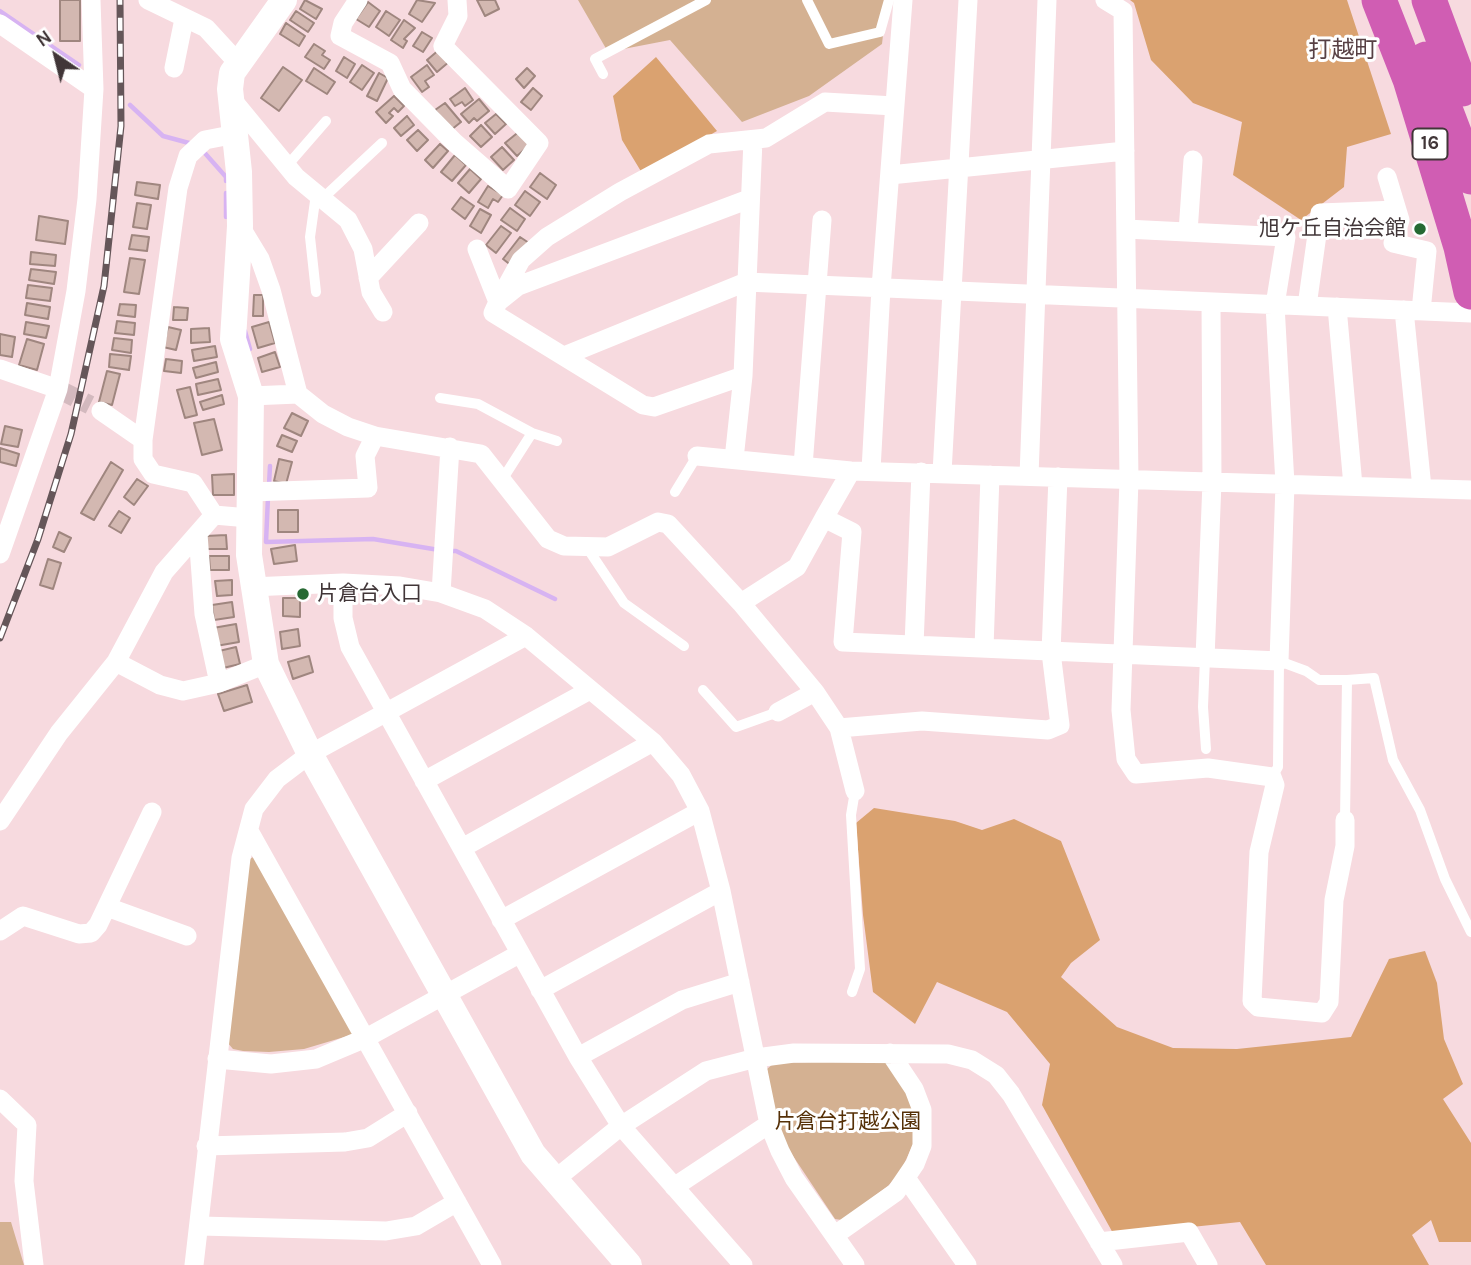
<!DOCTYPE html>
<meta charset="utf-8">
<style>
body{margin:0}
#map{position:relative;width:1471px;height:1265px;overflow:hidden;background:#f7dadf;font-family:Karla,sans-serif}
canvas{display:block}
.north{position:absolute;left:21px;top:21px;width:70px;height:70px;-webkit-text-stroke:5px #fff;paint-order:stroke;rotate:325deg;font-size:19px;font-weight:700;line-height:28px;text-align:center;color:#413638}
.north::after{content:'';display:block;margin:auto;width:24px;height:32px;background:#413638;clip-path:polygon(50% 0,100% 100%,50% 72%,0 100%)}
</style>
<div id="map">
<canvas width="1471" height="1265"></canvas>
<div class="north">N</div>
</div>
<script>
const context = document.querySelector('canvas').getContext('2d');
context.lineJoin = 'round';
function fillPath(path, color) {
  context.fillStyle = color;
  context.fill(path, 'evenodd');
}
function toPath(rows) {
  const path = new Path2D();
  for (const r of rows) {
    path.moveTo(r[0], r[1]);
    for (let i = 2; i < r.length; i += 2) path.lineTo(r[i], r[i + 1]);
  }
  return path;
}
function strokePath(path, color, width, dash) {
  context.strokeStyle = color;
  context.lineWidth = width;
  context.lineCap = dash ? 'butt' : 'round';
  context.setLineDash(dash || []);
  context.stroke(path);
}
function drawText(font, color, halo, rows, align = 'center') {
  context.font = font + ' Karla,"Noto Sans JP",sans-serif';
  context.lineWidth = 6;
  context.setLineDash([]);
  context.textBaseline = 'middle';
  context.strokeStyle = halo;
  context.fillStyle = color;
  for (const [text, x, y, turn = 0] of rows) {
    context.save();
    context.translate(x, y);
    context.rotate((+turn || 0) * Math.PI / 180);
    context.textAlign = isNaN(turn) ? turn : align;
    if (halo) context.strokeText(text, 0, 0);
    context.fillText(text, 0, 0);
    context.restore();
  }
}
const green = toPath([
 [578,0,887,0,882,44,809,96,742,122,670,40,608,52],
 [257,855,355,1031,351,1035,304,1049,269,1052,243,1051,233,1049,227,1042,246,861],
 [889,1060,909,1095,915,1117,914,1142,901,1171,888,1186,842,1220,835,1219,787,1147,775,1118,767,1069,774,1063],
 [0,1222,11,1222,24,1265,0,1265]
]);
const forest = toPath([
 [1130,0,1347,0,1391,134,1347,147,1344,187,1301,220,1233,175,1242,122,1193,103,1151,60,1134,3],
 [656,57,717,131,642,173,622,140,613,96],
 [874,808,955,821,982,830,1014,819,1061,841,1100,940,1071,963,1061,977,1117,1027,1173,1048,1237,1049,1351,1037,1389,959,1425,951,1437,983,1444,1039,1463,1084,1443,1099,1471,1143,1471,1242,1439,1242,1431,1220,1412,1235,1429,1265,1266,1265,1240,1222,1114,1235,1042,1105,1050,1064,1007,1012,937,982,915,1024,873,992,863,915,856,823]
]);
const stream = toPath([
 [0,11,79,65],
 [130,105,163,136,189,143],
 [203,151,226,177,226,181],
 [226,217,226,193],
 [245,331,250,349],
 [269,485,270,466],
 [268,497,266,542,373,539,439,550],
 [448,551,456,551,555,599]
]);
const building = toPath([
 [60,0,80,0,80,41,60,41,60,0],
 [305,0,322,9,316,19,300,9,305,0],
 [417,0,435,3,422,22,409,14,417,0],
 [477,0,495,0,499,9,485,16,477,0],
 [368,2,380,11,369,27,356,19,368,2],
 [296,11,314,23,308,32,290,20,296,11],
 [386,11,400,20,389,36,376,27,386,11],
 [404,20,415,28,404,39,407,41,403,48,391,40,404,20],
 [286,23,305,36,299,46,280,34,286,23],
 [422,32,432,38,423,52,413,46,422,32],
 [314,44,325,51,322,55,330,60,324,69,305,57,314,44],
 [440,49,450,61,437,72,427,60,440,49],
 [344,57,355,64,347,78,336,71,344,57],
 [362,65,374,73,362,90,350,82,362,65],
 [427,65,434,75,425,81,429,87,422,92,411,77,427,65],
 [283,67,302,80,279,111,261,98,283,67],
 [314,68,335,82,327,94,306,81,314,68],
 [527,68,535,76,524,88,516,79,527,68],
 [379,73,388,78,377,101,367,96,379,73],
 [465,88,473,100,465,106,462,102,455,106,450,99,465,88],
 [533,88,542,96,531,110,521,102,533,88],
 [394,96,404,106,398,112,394,108,389,113,393,116,386,123,376,112,394,96],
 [479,99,489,111,477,121,474,118,469,123,461,114,479,99],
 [445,103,461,122,451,130,435,110,445,103],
 [496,114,506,124,495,134,485,123,496,114],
 [407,116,414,125,401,136,394,128,407,116],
 [481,125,492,137,481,147,470,136,481,125],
 [418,130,428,140,417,151,407,140,418,130],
 [521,130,532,143,517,156,505,143,521,130],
 [440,144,448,151,433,168,425,160,440,144],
 [502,147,514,160,503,170,491,157,502,147],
 [455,155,466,165,452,181,441,172,455,155],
 [470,169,481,179,469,193,458,183,470,169],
 [540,173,556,185,547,199,530,187,540,173],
 [137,182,160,185,158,199,135,195,137,182],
 [488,186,503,195,498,202,493,199,488,208,478,202,488,186],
 [525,191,540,202,530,216,515,205,525,191],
 [461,197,474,206,465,219,452,209,461,197],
 [137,203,151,205,147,229,133,227,137,203],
 [510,208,525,219,517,231,501,220,510,208],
 [480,209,491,215,481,233,470,226,480,209],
 [39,216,68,221,65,244,36,240,39,216],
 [501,226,511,233,496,253,486,245,501,226],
 [132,235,149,237,147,251,129,249,132,235],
 [520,237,529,243,512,266,503,259,520,237],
 [31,252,56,255,55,266,30,264,31,252],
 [130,258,145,260,139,294,124,292,130,258],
 [31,269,56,272,54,284,29,280,31,269],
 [28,285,52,288,50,301,26,298,28,285],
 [254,295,263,295,263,316,253,316,254,295],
 [27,303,50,307,48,319,25,315,27,303],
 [120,304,136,305,135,317,118,315,120,304],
 [174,307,188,308,187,320,173,320,174,307],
 [117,321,135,323,134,335,115,333,117,321],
 [26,322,49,326,46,338,24,334,26,322],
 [269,322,275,343,258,348,252,327,269,322],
 [168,327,181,330,176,350,163,347,168,327],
 [209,328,210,342,191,343,191,329,209,328],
 [0,334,15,337,12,357,0,355,0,334],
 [114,338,132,340,131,353,112,350,114,338],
 [27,339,44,344,37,370,19,365,27,339],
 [215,346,217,357,194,361,192,350,215,346],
 [275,352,280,367,262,372,258,358,275,352],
 [110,354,131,356,129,370,109,367,110,354],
 [166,359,182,361,181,373,164,371,166,359],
 [216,362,218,372,196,378,193,368,216,362],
 [107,371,120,374,112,405,99,402,107,371],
 [218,379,221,390,198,395,196,384,218,379],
 [190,387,197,415,185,418,177,390,190,387],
 [222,395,224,404,203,410,200,402,222,395],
 [292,413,308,421,301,436,284,428,292,413],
 [214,419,222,450,202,455,194,423,214,419],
 [5,426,22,430,18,447,1,444,5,426],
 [282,435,297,441,292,452,277,446,282,435],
 [0,448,19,454,16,466,0,462,0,448],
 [279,459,292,462,286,484,274,481,279,459],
 [111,462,123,470,94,520,81,513,111,462],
 [234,474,234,495,213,495,212,475,234,474],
 [137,479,148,486,134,505,124,497,137,479],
 [278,510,298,510,298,532,278,532,278,510],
 [119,511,130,518,121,533,109,526,119,511],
 [59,532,71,538,64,552,53,547,59,532],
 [226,535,227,549,207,549,206,536,226,535],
 [295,545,297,561,274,564,271,549,295,545],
 [209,556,229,556,229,570,210,570,209,556],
 [48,559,61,563,53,589,40,585,48,559],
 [232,580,232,595,217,596,215,581,232,580],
 [283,598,300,598,300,617,283,616,283,598],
 [232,602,234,617,214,620,212,605,232,602],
 [236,624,239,642,216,646,213,628,236,624],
 [298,629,300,646,282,649,280,632,298,629],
 [236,647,240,664,223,668,219,651,236,647],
 [309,656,313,672,293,679,288,662,309,656],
 [247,685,252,702,224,711,218,694,247,685]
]);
const streetTunnel = toPath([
 [58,389,90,405]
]);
const lane = toPath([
 [807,0,829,44,880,32,889,0],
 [603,74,595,59,706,0],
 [286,167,326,121],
 [322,199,382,143],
 [316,292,310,237,316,194],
 [440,398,478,404,532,433],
 [502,480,532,433,557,441],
 [675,492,697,456],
 [586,546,624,603,684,646],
 [1205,658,1203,707,1206,749],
 [1347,680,1374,678,1393,760,1420,810,1445,879,1471,932],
 [703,690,736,727,778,712],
 [1272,777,1278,767,1279,661,1306,671,1319,680,1347,680,1345,820],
 [852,992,860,969,851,815,855,791]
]);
const street = toPath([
 [148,0,206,28,239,64],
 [358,0,343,23,340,36,390,63,402,89,454,142,508,189,539,143,443,46,458,16,457,0],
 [1105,0,1123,11,1129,480,1121,710,1126,759,1136,774,1208,768,1272,777,1275,785,1259,852,1252,1001,1258,1007,1322,1013,1329,1002,1334,900,1345,846,1345,820],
 [0,24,94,89],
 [174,68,184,19],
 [231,98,296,177,348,220,363,249,371,292,383,312],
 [890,175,1125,151],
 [1387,177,1400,220,1393,243,1427,251,1421,311],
 [240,226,260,259,271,290,298,394],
 [1188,232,1193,160],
 [477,249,498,302,521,260,547,237,620,192,709,144,766,138,825,102,894,106],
 [368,278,419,223],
 [1307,306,1320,213,1397,210],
 [1337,307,1353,486],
 [1404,310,1422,488],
 [564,356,746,282,1471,313],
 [0,369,58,389],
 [743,376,654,407,643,405,493,313,498,302,518,286,749,199],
 [251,396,298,394,323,414,348,427,375,436,481,454,548,539,564,546,608,547,658,522,668,524,741,603,815,692,839,728,855,791],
 [101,411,143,440],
 [697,456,851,471,1471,490],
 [734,459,743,376,753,140],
 [803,466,822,220],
 [871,470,881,288,903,0],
 [851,471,824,518,852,532,843,642,1279,661,1285,484,1275,305,1286,237,1126,229],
 [942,473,968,0],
 [1029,476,1047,0],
 [250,492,368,488,365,456,375,436],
 [214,515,193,483,153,474,143,459,143,440,178,188,188,156,205,140,236,134],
 [214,515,249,518],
 [198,534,204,614,219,683],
 [0,554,58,389,76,291,87,199,94,89,91,0],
 [343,583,343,618,350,647,578,1057,621,1126,743,1265],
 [251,587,343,583,400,586,441,593,485,609,526,636,653,742,681,775,700,811,721,891,769,1124,780,1151,794,1178,855,1265],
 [441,593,450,447],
 [741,603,797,567,824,518],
 [914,645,921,472],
 [984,648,990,475],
 [1205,658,1212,482,1211,302],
 [116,662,160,685,183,691,219,683,266,664],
 [778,712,815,692],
 [839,728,922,721,1048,730,1060,725,1051,652,1058,477],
 [424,781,590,690],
 [0,821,59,733,116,662,164,572,214,515],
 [249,831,492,1265],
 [462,848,653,742],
 [107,907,187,936],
 [501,920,700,811],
 [0,931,23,916,79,934,91,933,98,925,152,812],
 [540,990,721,891],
 [578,1057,682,1000,740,982],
 [217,1059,271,1064,316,1059,366,1038,519,954],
 [0,1099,27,1125,24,1181,34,1265],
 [206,1146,345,1142,368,1138,408,1113],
 [906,1178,967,1265],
 [553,1181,621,1126,706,1071,756,1058,794,1053,948,1054,972,1060,996,1075,1011,1094,1113,1265],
 [674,1187,769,1124],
 [201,1226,386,1231,416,1226,457,1202],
 [835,1235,896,1192,915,1164,922,1146,922,1110,914,1089,890,1053],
 [1099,1242,1189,1232,1208,1265],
 [194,1265,241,858,254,809,277,779,310,754,526,636]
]);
const secondary = toPath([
 [284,0,232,73,230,89,239,172,240,226,233,339,251,396,249,555,266,664,310,754,533,1154,629,1265]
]);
const highway = toPath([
 [1379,0,1410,79,1461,247,1471,292],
 [1429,0,1462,89],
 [1426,59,1471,177]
]);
const rail = toPath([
 [0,638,38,539,71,434,104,286,121,126,120,0]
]);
const markers = [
 [1420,229,7,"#276933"],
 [303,594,7,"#276933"]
];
const shields = [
 [1430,144,35]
];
const shieldNames = [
 ["16",1430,144]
];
const poiNames = [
 ["旭ケ丘自治会館",1406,229],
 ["片倉台入口",317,594,"left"]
];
const parkNames = [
 ["片倉台打越公園",848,1122]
];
const neighbourhoodNames = [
 ["打越町",1343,50]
];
fillPath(green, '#d4b192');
fillPath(forest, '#daa270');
strokePath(stream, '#d7b3f2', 4.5);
fillPath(building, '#d3b8b1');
strokePath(building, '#9f867f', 2);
strokePath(streetTunnel, '#d3b9be', 19, [19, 10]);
strokePath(lane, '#fff', 10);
strokePath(street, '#fff', 19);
strokePath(secondary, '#fff', 26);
strokePath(highway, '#d05db3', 35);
strokePath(rail, '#655659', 7);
strokePath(rail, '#fff', 4.5, [13]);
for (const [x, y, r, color] of markers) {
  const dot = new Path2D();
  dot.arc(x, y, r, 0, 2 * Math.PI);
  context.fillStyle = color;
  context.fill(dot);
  strokePath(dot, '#fff', 2.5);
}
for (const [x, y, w] of shields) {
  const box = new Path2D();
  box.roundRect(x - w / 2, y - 15.5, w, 31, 5);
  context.fillStyle = '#fff';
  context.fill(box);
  strokePath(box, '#413638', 2);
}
drawText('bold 19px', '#413638', null, shieldNames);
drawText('21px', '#413638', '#fff', poiNames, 'right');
drawText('21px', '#553007', '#fff', parkNames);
drawText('23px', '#574044', '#fff', neighbourhoodNames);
</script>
